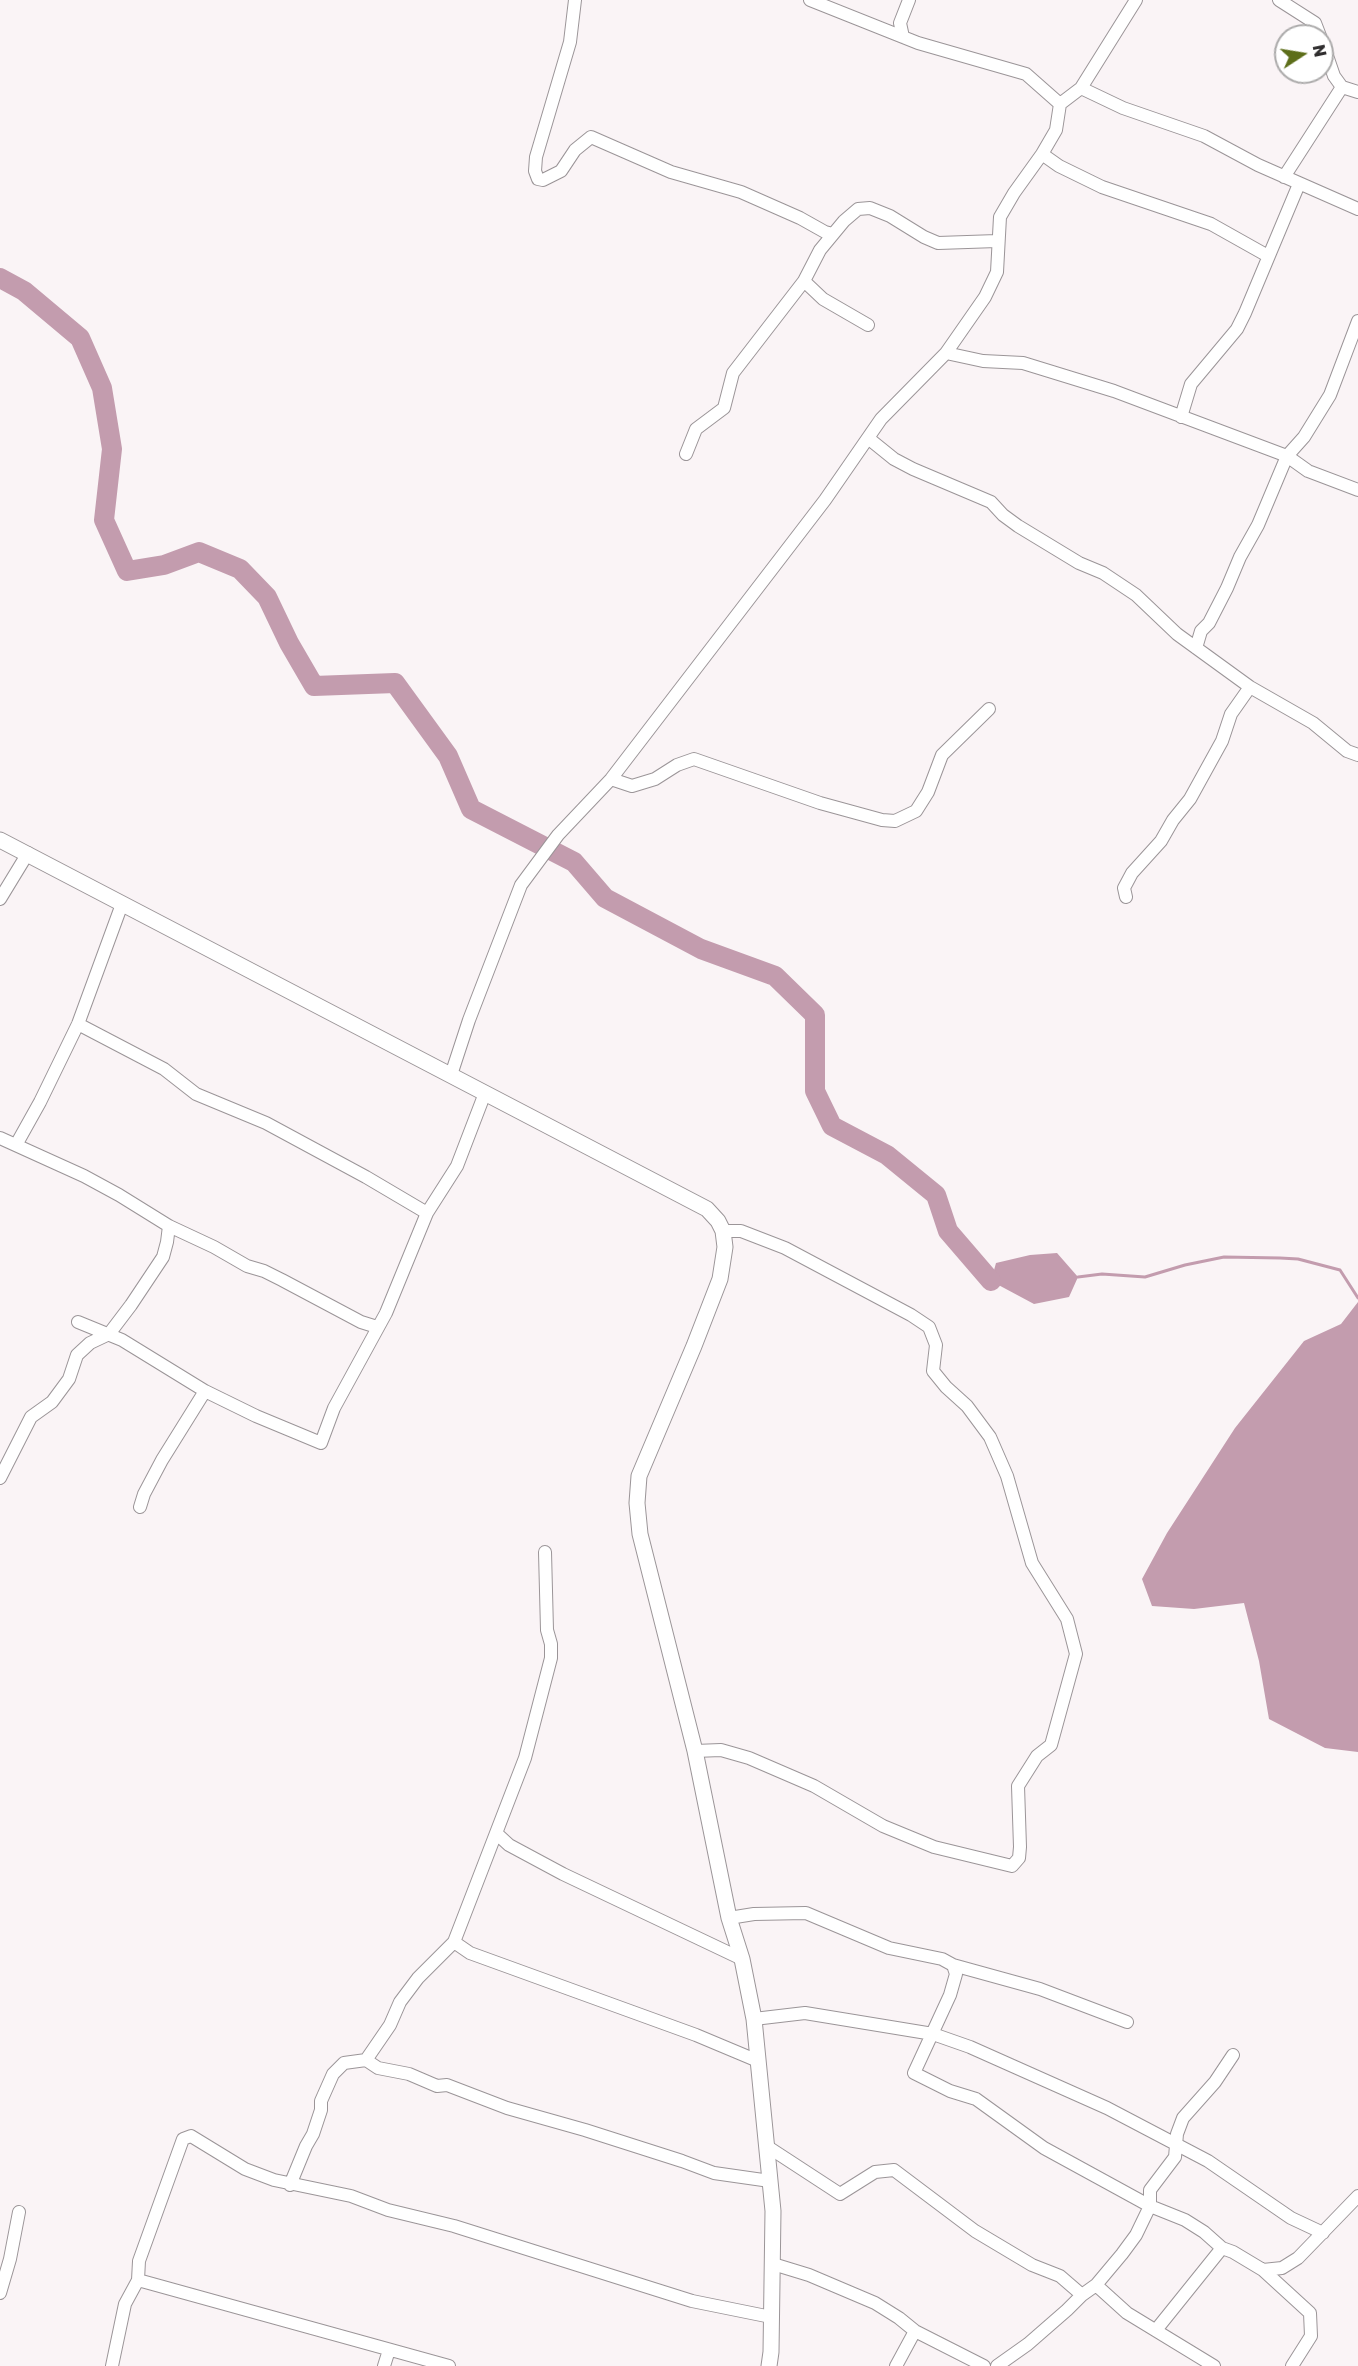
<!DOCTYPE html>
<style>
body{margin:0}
#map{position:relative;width:1358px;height:2366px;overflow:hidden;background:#faf4f6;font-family:"Golos Text",sans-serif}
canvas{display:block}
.north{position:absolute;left:1274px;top:24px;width:60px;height:60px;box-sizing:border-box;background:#fff;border:2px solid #acabab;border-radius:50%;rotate:78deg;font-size:16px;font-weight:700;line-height:24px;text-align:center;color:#2f2d2e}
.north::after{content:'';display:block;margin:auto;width:21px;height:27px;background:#5d6e1a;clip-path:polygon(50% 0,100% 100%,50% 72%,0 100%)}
</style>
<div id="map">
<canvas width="1358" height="2366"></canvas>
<div class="north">N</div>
</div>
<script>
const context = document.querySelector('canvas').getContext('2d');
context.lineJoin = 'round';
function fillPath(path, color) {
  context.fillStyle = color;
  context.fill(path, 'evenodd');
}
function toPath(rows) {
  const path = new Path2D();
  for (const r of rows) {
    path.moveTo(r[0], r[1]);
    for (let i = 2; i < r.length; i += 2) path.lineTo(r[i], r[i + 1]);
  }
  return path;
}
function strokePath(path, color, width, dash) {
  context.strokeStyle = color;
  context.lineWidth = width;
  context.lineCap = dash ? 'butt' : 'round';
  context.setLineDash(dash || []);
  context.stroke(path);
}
const water = toPath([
 [1057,1253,1078,1277,1069,1297,1034,1304,991,1281,996,1263,1030,1255],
 [1358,1302,1358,1752,1325,1748,1269,1719,1259,1661,1244,1603,1194,1609,1152,1606,1142,1579,1167,1533,1235,1428,1304,1341,1341,1324]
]);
const stream = toPath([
 [1078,1277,1102,1274,1145,1277,1185,1265,1224,1257,1280,1258,1298,1259,1340,1270,1358,1298]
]);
const river = toPath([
 [0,278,24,291,80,338,102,388,112,449,104,520,127,571,164,565,199,552,240,569,267,597,289,643,314,686,395,683,448,756,471,809,574,862,605,898,701,949,775,976,815,1015,815,1091,832,1126,887,1155,936,1195,948,1231,991,1281]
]);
const minor = toPath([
 [575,0,570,42,536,157,535,171,538,179,543,180,561,171,575,150,591,137,671,172,741,192,800,218,825,232,833,234],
 [810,0,918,43,1026,74,1060,104],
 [1279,0,1315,23,1320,36],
 [903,37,900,23,909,0],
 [1322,41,1334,76,1342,87,1358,92],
 [1081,88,1123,108,1204,136,1258,165,1358,209],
 [1042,154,1059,166,1102,187,1211,224,1268,256],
 [1284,177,1342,87],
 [804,281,823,299,868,325],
 [946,353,983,361,1023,363,1114,391,1287,456,1308,471,1358,490],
 [1181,417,1191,384,1237,329,1245,313,1299,184],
 [868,438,894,459,913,469,991,502,1003,515,1018,526,1079,563,1103,573,1136,595,1177,634,1250,687,1313,723,1347,751,1358,755],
 [686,454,696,429,724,408,733,373,804,281,820,250,844,221,858,209,870,208,890,216,924,237,938,243,997,241],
 [1196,648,1201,631,1209,623,1227,588,1240,557,1258,525,1287,456,1304,437,1330,395,1358,321],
 [611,779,632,786,655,779,677,765,694,759,820,803,882,820,895,821,916,811,928,792,942,755,989,709],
 [1126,897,1124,888,1132,873,1161,841,1173,820,1190,799,1222,741,1231,714,1250,687],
 [0,899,28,853],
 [78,1024,164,1069,196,1094,266,1123,366,1177,427,1213],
 [451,1075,469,1020,521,885,558,835,611,779,825,500,881,419,946,353,985,297,997,272,1000,217,1014,193,1042,154,1056,130,1060,104,1081,88,1136,0],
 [0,1138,84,1176,119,1195,169,1226,214,1247,247,1266,264,1271,282,1280,361,1322,377,1327],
 [16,1145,40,1102,78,1024,122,904],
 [78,1322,122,1340,205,1391,256,1416,321,1443,334,1408,386,1313,427,1213,457,1166,485,1093],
 [0,1478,31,1417,52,1402,69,1379,77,1355,90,1343,109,1334,131,1305,163,1257,167,1242,169,1226],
 [140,1507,144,1494,162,1460,205,1391],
 [695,1751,721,1750,749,1758,814,1786,883,1826,934,1847,1012,1866,1019,1858,1020,1847,1018,1786,1037,1756,1051,1745,1076,1654,1067,1619,1032,1563,1007,1476,990,1437,967,1406,946,1387,933,1371,936,1345,929,1327,911,1315,785,1248,741,1231,723,1231],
 [496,1833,509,1845,563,1874,742,1959],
 [729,1918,754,1914,806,1913,889,1948,942,1959,953,1965,1040,1989,1127,2022],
 [454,1942,470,1953,696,2035,758,2061],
 [953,1965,956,1974,950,1995,914,2073,950,2091,976,2099,1044,2148,1150,2206,1185,2220,1204,2232,1222,2248,1233,2252,1263,2270,1310,2313,1311,2336,1292,2366],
 [754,2019,805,2013,933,2034,970,2047,1107,2108,1208,2161,1291,2218,1323,2233],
 [366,2060,390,2025,400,2002,418,1978,454,1942,525,1758,551,1658,551,1644,547,1630,545,1552],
 [768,2147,840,2194,875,2172,894,2170,975,2231,1032,2265,1060,2276,1082,2295],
 [290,2185,306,2146,313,2134,321,2110,321,2101,333,2074,344,2063,366,2060,378,2068,409,2074,437,2086,447,2085,507,2108,585,2130,682,2161,714,2173,770,2181],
 [773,2264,809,2275,875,2303,899,2318,915,2331,984,2366],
 [1263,2270,1282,2268,1298,2258,1358,2196],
 [138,2280,449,2366],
 [1096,2285,1127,2313,1214,2366],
 [0,2293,10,2259,19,2212],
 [1156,2330,1222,2248],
 [112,2366,125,2304,138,2280,139,2261,183,2139,191,2136,245,2169,274,2180,351,2196,388,2210,454,2226,692,2301,771,2317],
 [384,2366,389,2350],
 [896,2366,915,2331],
 [997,2366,1028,2344,1067,2310,1082,2295,1096,2285,1122,2254,1136,2235,1150,2206,1150,2190,1175,2157,1177,2134,1183,2118,1215,2082,1233,2055]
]);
const tertiary = toPath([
 [0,840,707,1209,718,1221,723,1231,725,1247,720,1279,694,1346,639,1476,637,1503,640,1534,695,1751,729,1918,742,1959,754,2019,773,2211,771,2352,769,2366]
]);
fillPath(water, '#c39cae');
strokePath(stream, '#c39cae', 3);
strokePath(river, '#c39cae', 20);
strokePath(minor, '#9b9598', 14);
strokePath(tertiary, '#9b9598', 17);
strokePath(minor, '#fff', 12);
strokePath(tertiary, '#fff', 15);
</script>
